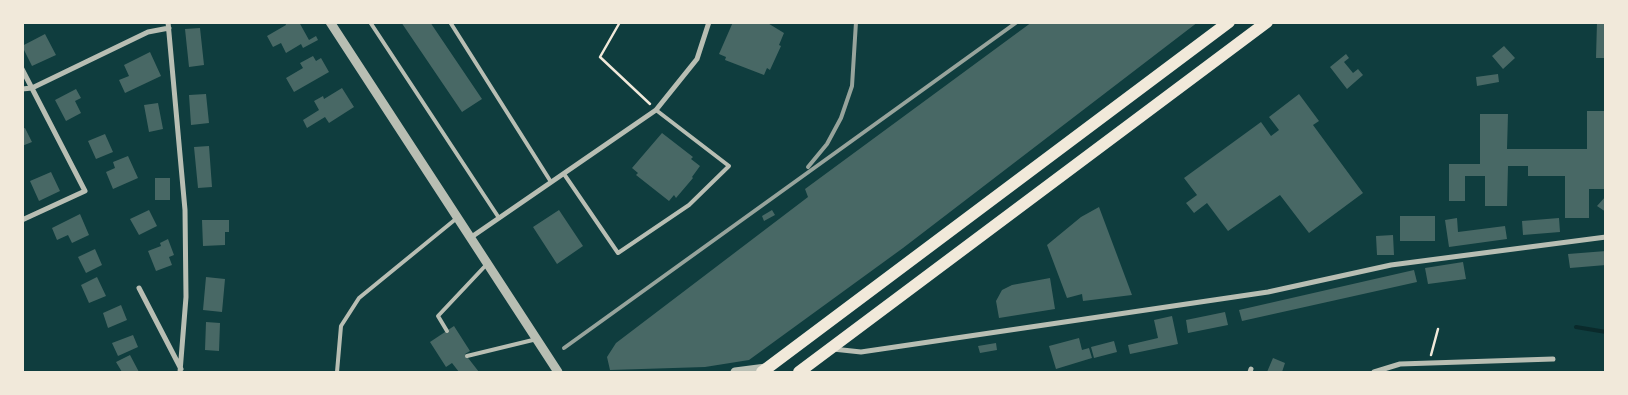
<!DOCTYPE html>
<style>
body{margin:0}
#map{position:relative;width:1628px;height:395px;overflow:hidden;background:#0f3d3e;font-family:"Open Sans",sans-serif}
canvas{display:block}
.frame{position:absolute;inset:0;border:24px solid #f1e9da;pointer-events:none}
</style>
<div id="map">
<canvas width="1628" height="395"></canvas>
<div class="frame"></div>
</div>
<script>
const context = document.querySelector('canvas').getContext('2d');
context.lineJoin = 'round';
function toPath(rows) {
  const path = new Path2D();
  for (const r of rows) {
    path.moveTo(r[0], r[1]);
    for (let i = 2; i < r.length; i += 2) path.lineTo(r[i], r[i + 1]);
  }
  return path;
}
function strokePath(path, color, width, dash) {
  context.strokeStyle = color;
  context.lineWidth = width;
  context.lineCap = dash ? 'butt' : 'round';
  context.setLineDash(dash || []);
  context.stroke(path);
}
function fillPath(path, color) {
  context.fillStyle = color;
  context.fill(path, 'evenodd');
}
const stream = toPath([
 [1576,327,1606,332]
]);
const building = toPath([
 [285,22,299,22,309,40,316,36,318,40,303,48,301,44,286,53,281,43,273,47,267,36,286,25],
 [401,22,430,22,482,99,462,112],
 [733,22,766,22,784,33,779,45,781,46,770,70,767,68,764,75,725,60,726,57,719,54],
 [1032,22,1198,22,903,248,749,360,705,367,610,370,607,357,616,343,808,197,805,189],
 [1597,22,1606,22,1606,58,1596,58],
 [200,28,204,65,189,67,185,29],
 [45,34,56,55,32,66,22,46],
 [1504,46,1515,58,1503,69,1492,56],
 [150,52,161,76,125,93,119,80,129,76,124,65],
 [1346,54,1349,58,1344,62,1353,73,1358,69,1363,75,1347,89,1330,67],
 [313,56,316,61,321,58,329,72,294,92,286,78,303,68,300,63],
 [1498,74,1499,82,1477,86,1476,77],
 [342,88,354,107,329,123,325,117,307,128,303,120,319,110,314,101,323,96,324,99],
 [76,89,81,98,75,101,81,113,66,121,55,100],
 [206,94,209,123,191,125,189,95],
 [1299,94,1319,121,1313,125,1363,193,1309,233,1280,195,1228,231,1207,203,1194,213,1186,203,1197,195,1184,178,1261,122,1271,136,1279,130,1269,117],
 [158,103,163,129,149,132,144,105],
 [1587,111,1606,111,1606,189,1589,189,1589,218,1565,218,1565,176,1528,176,1528,166,1508,166,1507,206,1485,206,1485,176,1465,176,1465,201,1449,201,1449,164,1480,164,1480,114,1508,114,1507,149,1587,149],
 [25,128,32,142,22,146,22,129],
 [662,133,693,157,691,159,700,166,692,177,693,178,676,198,674,195,669,201,636,175,638,173,632,168],
 [105,134,113,152,96,159,88,141],
 [209,146,212,187,198,188,194,147],
 [128,156,138,178,113,189,106,172,115,168,113,162],
 [51,172,60,191,39,201,30,181],
 [155,178,170,178,170,200,155,200],
 [1606,196,1606,212,1597,206],
 [1099,207,1132,295,1083,301,1082,294,1067,298,1047,245,1081,217],
 [149,210,157,226,139,235,130,219],
 [559,210,583,246,557,264,533,227],
 [772,210,775,215,764,221,762,216],
 [80,214,89,235,72,243,68,235,57,240,52,228],
 [1400,216,1435,216,1435,241,1400,241],
 [1457,218,1458,232,1505,226,1507,239,1449,247,1445,220],
 [1559,218,1560,232,1523,235,1522,221],
 [202,220,229,220,229,232,225,232,225,245,203,246],
 [1393,235,1394,255,1377,255,1376,236],
 [168,239,174,255,169,257,172,265,156,271,148,251,161,246,160,243],
 [95,249,102,265,86,273,78,257],
 [1606,251,1606,265,1570,268,1568,254],
 [1463,262,1466,279,1428,284,1425,268],
 [1414,270,1417,282,1242,321,1239,310],
 [97,277,106,296,89,303,81,285],
 [206,277,225,279,222,312,203,310],
 [1050,278,1055,309,999,318,996,301,1002,290,1012,285],
 [121,305,127,320,108,328,103,313],
 [1225,312,1228,325,1188,333,1186,320],
 [1172,316,1178,344,1130,354,1128,345,1158,338,1154,320],
 [206,322,220,323,219,351,205,350],
 [454,326,470,351,465,354,479,372,459,372,452,363,446,367,430,342],
 [133,335,138,347,118,356,112,343],
 [1079,338,1082,350,1089,348,1092,358,1056,369,1049,346],
 [1114,341,1117,352,1094,358,1091,347],
 [996,343,997,350,980,353,978,346],
 [130,355,139,372,122,372,116,362],
 [1273,358,1285,363,1282,372,1267,372]
]);
const path = toPath([
 [620,22,600,57,650,104],
 [1431,355,1438,329]
]);
const service = toPath([
 [370,22,499,218],
 [450,22,551,182],
 [564,174,618,253,689,205,729,166,656,110],
 [447,331,438,316,487,264],
 [467,356,537,339],
 [337,372,341,326,359,298,457,218]
]);
const minor = toPath([
 [168,22,185,210,186,297,180,372],
 [22,69,85,191,22,220],
 [22,89,32,88,148,32,169,28],
 [470,238,656,110,697,59,709,22],
 [139,288,181,369],
 [833,349,861,352,1268,292,1391,265,1606,237],
 [1250,372,1251,369],
 [1374,372,1400,364,1553,359]
]);
const tertiary = toPath([
 [330,22,558,372],
 [735,372,766,368]
]);
const primary = toPath([
 [762,372,1229,22],
 [799,372,1267,22]
]);
const rail = toPath([
 [808,167,827,144,841,118,852,86,856,22],
 [564,348,1017,22]
]);
strokePath(stream, '#0a2a2b', 4);
fillPath(building, '#486865');
strokePath(path, '#f1e9da', 2.5);
strokePath(service, '#b8beb3', 4);
strokePath(minor, '#b8beb3', 5);
strokePath(tertiary, '#b8beb3', 9);
strokePath(primary, '#f1e9da', 12);
strokePath(rail, '#97a49c', 4);
</script>
